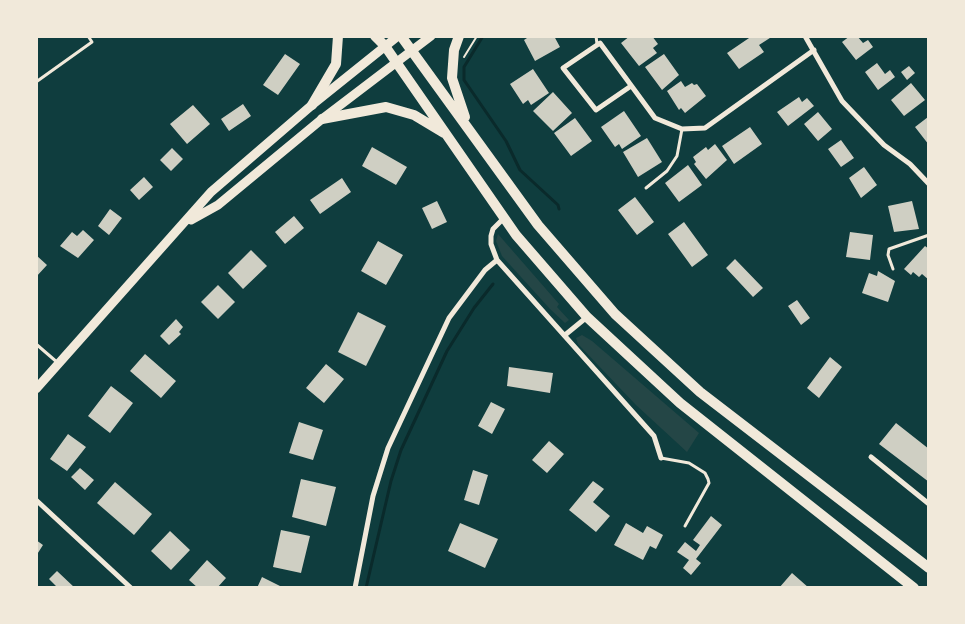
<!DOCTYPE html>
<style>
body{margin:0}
#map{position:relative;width:965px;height:624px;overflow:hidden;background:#0f3d3e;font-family:"PT Sans",sans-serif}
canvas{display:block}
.frame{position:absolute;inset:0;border:38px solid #f1e9da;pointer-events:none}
</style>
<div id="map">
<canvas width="965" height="624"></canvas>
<div class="frame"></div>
</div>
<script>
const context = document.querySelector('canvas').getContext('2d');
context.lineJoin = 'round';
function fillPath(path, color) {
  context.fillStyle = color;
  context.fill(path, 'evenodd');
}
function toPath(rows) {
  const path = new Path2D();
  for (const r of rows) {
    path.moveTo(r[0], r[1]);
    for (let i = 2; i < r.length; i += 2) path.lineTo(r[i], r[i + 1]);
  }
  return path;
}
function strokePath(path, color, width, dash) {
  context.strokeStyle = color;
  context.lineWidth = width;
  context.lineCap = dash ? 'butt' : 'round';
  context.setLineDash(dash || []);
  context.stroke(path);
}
const green = toPath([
 [498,234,559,304,557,307,569,320,565,323,550,309,502,256,496,241],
 [582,335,592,341,699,433,687,452,636,405,578,344,576,338]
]);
const stream = toPath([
 [483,36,464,67,464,80,506,141,520,170,558,205,559,209],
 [366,588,391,481,401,450,447,351,474,308,493,284]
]);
const building = toPath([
 [530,36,554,36,560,47,535,61,524,40],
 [630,36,652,36,658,44,653,48,657,53,639,66,621,43],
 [752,36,773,36,759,45,764,52,739,69,727,53],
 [850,36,857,36,863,43,868,40,873,47,856,60,842,42],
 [285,54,300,64,278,95,263,85],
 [664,54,679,75,662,90,645,67],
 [877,63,885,74,890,70,895,77,878,90,865,72],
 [909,66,915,73,907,80,901,72],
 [533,69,549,93,531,105,528,100,523,104,510,84],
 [681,81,685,87,692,83,694,85,697,84,706,96,685,113,681,108,679,110,667,91],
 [911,83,925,100,904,116,891,100],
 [553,92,572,113,553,131,533,111],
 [799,97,802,102,807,98,814,106,788,126,777,112],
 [243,104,251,116,229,131,221,119],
 [193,105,210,124,187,144,170,124],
 [624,111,641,136,622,149,619,144,615,147,601,127],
 [818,112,832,129,818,141,804,124],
 [928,117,929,118,929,145,915,127],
 [575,118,592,141,571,156,554,133],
 [750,127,762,144,734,164,722,146],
 [647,138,662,162,638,177,623,152],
 [841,140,854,158,841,167,828,149],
 [715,144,727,160,706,179,694,164,696,162,693,157,706,147,708,150],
 [372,147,407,167,396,185,362,166],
 [172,148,183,159,171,171,160,160],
 [688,165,702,185,679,202,665,183],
 [864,167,877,185,861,198,849,178],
 [144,177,153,187,139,200,130,190],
 [342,178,351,192,320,214,310,200],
 [635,197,654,222,637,235,618,210],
 [437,201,447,222,432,229,422,208],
 [912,201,919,229,894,232,888,206],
 [110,209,122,218,109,235,98,226],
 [294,216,304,228,285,244,275,232],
 [684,222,708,255,692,267,668,234],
 [83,230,94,240,78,258,60,246,72,232,77,236],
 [850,232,873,235,870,260,846,257],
 [378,241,403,255,386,285,361,271],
 [925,246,929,249,929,280,922,274,919,277,913,272,911,275,904,269],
 [251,250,267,266,243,289,228,273],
 [36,255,47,265,36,277],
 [735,259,763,288,753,297,726,268],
 [878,271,895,281,888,302,862,293,869,273,877,276],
 [218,285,235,302,218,319,201,302],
 [797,300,810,318,801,325,788,306],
 [358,312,386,326,366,366,338,352],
 [176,319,183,327,179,332,181,334,169,345,160,336],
 [145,354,176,381,161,398,130,371],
 [830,357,842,367,819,398,807,388],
 [326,364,344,379,324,403,306,388],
 [509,367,553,373,550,393,507,386],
 [111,386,133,403,110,433,88,416],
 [491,402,505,409,492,434,478,426],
 [299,422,323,430,313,460,289,453],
 [896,423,929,449,929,482,879,444],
 [68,434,86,447,67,471,50,459],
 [549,441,564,454,547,473,532,460],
 [80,468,94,480,85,490,71,477],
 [473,470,488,475,479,505,464,500],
 [301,479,336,487,326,526,292,517],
 [593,481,604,489,593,502,610,516,596,532,569,510],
 [115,482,152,514,134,535,97,503],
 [711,516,722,525,696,559,701,563,691,575,683,568,689,560,677,552,685,542,696,551,700,545,693,540],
 [460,523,498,539,485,568,448,551],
 [626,523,643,533,647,526,663,535,656,549,650,546,643,560,614,545],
 [281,530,310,536,301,573,273,567],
 [170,531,190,550,171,570,151,551],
 [36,540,43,545,36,556],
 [207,560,226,578,217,588,198,588,189,580],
 [57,571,75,588,58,588,49,579],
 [792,573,809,588,779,588],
 [262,577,280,586,280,588,257,588]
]);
const path = toPath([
 [464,57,477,36]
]);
const service = toPath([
 [596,36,597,44],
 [36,82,92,42,88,36],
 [646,188,667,171,677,156,682,129],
 [893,269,888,255,889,249,929,235],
 [36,344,58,363],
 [661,458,689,463,705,473,708,479,709,483,685,526]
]);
const minor = toPath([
 [805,36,842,101,884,145,910,164,929,184],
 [631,86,596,110,563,68,600,43,655,118,682,129,705,128,814,50],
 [504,218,493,229,491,236,491,244,497,260,654,436,661,458],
 [565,335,587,317],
 [871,457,929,504],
 [36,500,131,588],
 [355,588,373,496,388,448,449,318,485,270,497,260]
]);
const secondary = toPath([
 [191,220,218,205,322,119,431,36],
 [36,389,211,192,312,105,398,36]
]);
const primary = toPath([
 [375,36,385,46,516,235,587,317,680,403,914,588],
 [401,36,538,225,615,314,700,392,929,568],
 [459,36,454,50,452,78,465,117],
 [312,105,336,64,338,36],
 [322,119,386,107,414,115,444,133]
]);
fillPath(green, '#244646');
strokePath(stream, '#0a2a2b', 3);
fillPath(building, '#cfcfc3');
strokePath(path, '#f1e9da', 2);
strokePath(service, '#f1e9da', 3);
strokePath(minor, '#f1e9da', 5);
strokePath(secondary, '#f1e9da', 9);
strokePath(primary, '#f1e9da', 10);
</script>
